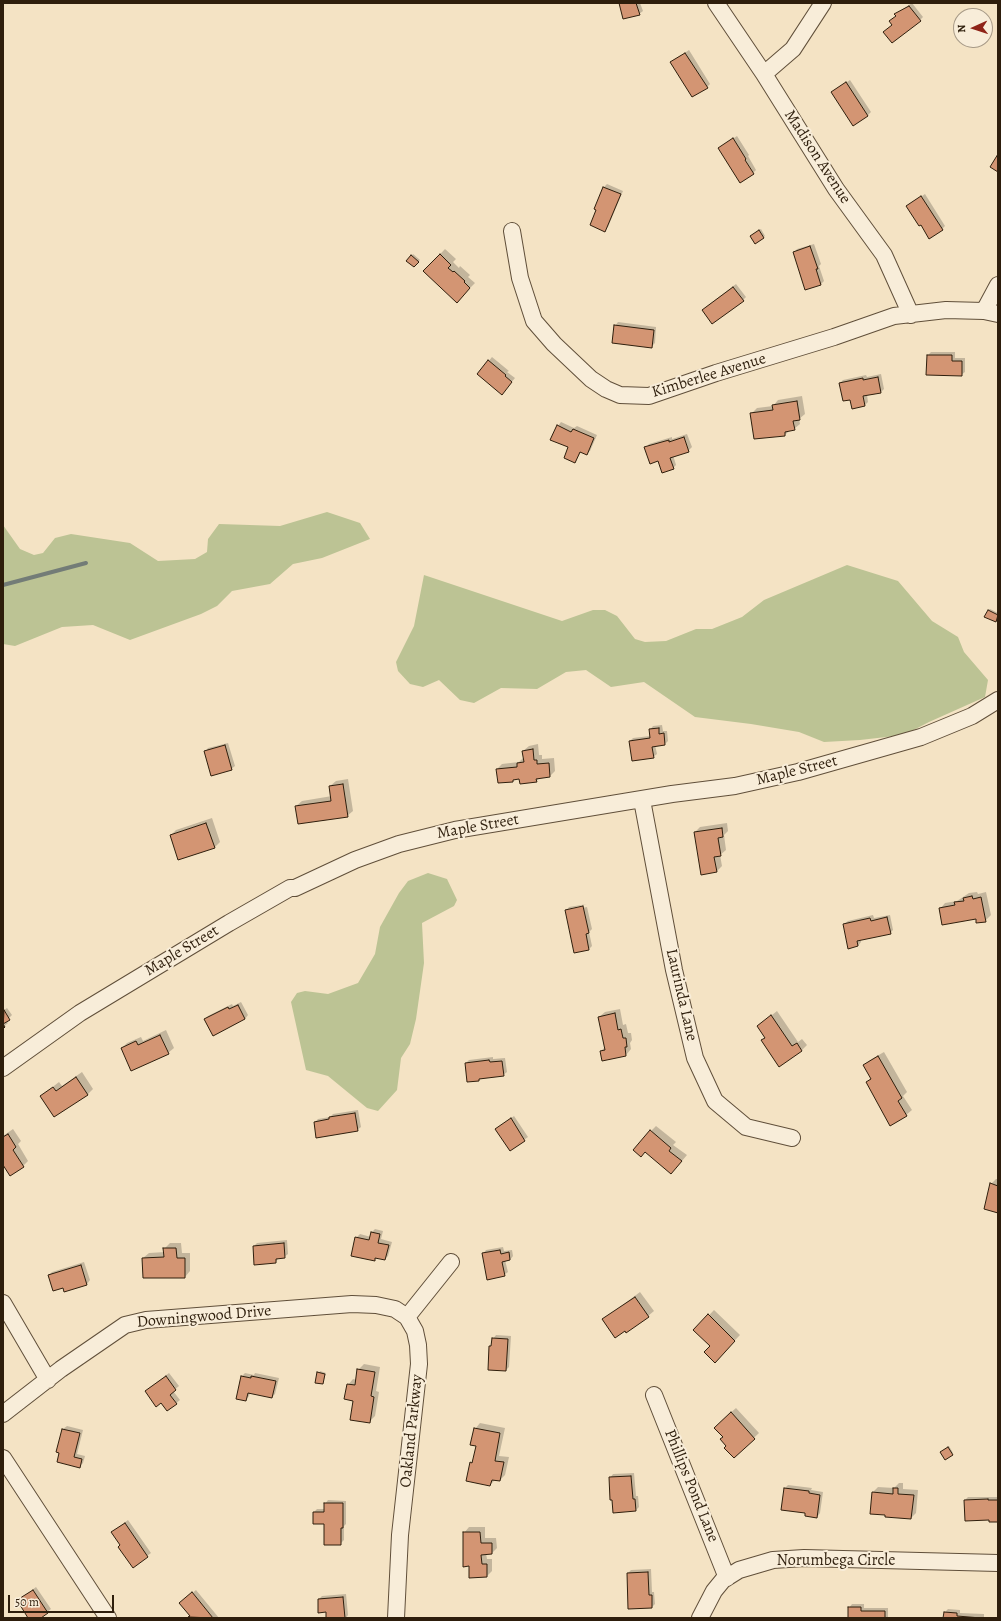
<!DOCTYPE html>
<style>
body{margin:0}
#map{position:relative;width:1001px;height:1621px;overflow:hidden;background:#f4e3c4;font-family:Alegreya,serif}
canvas{display:block}
.frame{position:absolute;inset:0;border:4px solid #2e1e0c;pointer-events:none}
.north{position:absolute;left:953px;top:8px;width:40px;height:40px;box-sizing:border-box;background:#f8edd9;border:1px solid #a79a87;border-radius:50%;rotate:267deg;font-size:11px;font-weight:700;line-height:16px;text-align:center;color:#2e1e0c}
.north::after{content:'';display:block;margin:auto;width:14px;height:18px;background:#8f2418;clip-path:polygon(50% 0,100% 100%,50% 72%,0 100%)}
.scale{position:absolute;left:8px;top:1595px;width:106px;height:18px;box-sizing:border-box;border:2px solid #2e1e0c;border-top:0;padding-left:5px;font-size:12px;line-height:14px;white-space:nowrap;color:#2e1e0c;-webkit-text-stroke:3px #f8edd9;paint-order:stroke}
</style>
<div id="map">
<canvas width="1001" height="1621"></canvas>
<div class="frame"></div>
<div class="north">N</div>
<div class="scale">50 m</div>
</div>
<script>
const context = document.querySelector('canvas').getContext('2d');
context.lineJoin = 'round';
function fillPath(path, color) {
  context.fillStyle = color;
  context.fill(path, 'evenodd');
}
function toPath(rows) {
  const path = new Path2D();
  for (const r of rows) {
    path.moveTo(r[0], r[1]);
    for (let i = 2; i < r.length; i += 2) path.lineTo(r[i], r[i + 1]);
  }
  return path;
}
function strokePath(path, color, width, dash) {
  context.strokeStyle = color;
  context.lineWidth = width;
  context.lineCap = dash ? 'butt' : 'round';
  context.setLineDash(dash || []);
  context.stroke(path);
}
function drawText(font, color, halo, rows, align = 'center') {
  context.font = font + ' Alegreya,serif';
  context.lineWidth = 4;
  context.setLineDash([]);
  context.textBaseline = 'middle';
  context.strokeStyle = halo;
  context.fillStyle = color;
  for (const [text, x, y, turn = 0] of rows) {
    context.save();
    context.translate(x, y);
    context.rotate((+turn || 0) * Math.PI / 180);
    context.textAlign = isNaN(turn) ? turn : align;
    if (halo) context.strokeText(text, 0, 0);
    context.fillText(text, 0, 0);
    context.restore();
  }
}
const green = toPath([
 [327,512,360,523,370,539,322,558,293,564,270,584,232,591,217,606,201,614,130,640,93,625,62,627,15,646,3,644,3,525,20,549,34,555,43,553,55,538,71,534,130,543,158,561,195,559,207,552,208,539,219,524,280,526],
 [847,565,898,581,932,621,958,637,964,652,988,680,985,697,929,722,904,735,860,740,824,742,799,732,751,724,695,717,644,682,611,687,586,670,566,672,537,689,501,688,474,703,460,700,439,680,423,687,410,684,398,671,396,662,414,626,424,575,562,621,593,610,605,610,617,616,635,639,645,642,666,641,696,629,712,629,742,617,764,600],
 [428,873,447,879,457,900,454,906,422,923,424,963,416,1019,410,1044,401,1058,397,1090,378,1111,367,1108,328,1076,306,1070,291,1002,297,993,305,991,328,994,358,983,375,954,380,927,399,893,408,881]
]);
const shadow = toPath([
 [620,3,640,3,643,11,639,14],
 [912,3,923,17,920,20,893,24,897,16,896,14],
 [689,50,710,84,707,87,671,62],
 [850,80,871,112,868,115,832,92],
 [737,136,749,155,748,156,756,170,753,173,719,148],
 [607,184,623,191,608,227,605,230,597,209,595,208,604,187],
 [925,194,945,226,942,229,921,224,907,206],
 [761,229,765,236,756,242,753,234],
 [814,244,821,264,819,266,824,281,821,284,794,253,797,249],
 [445,249,456,259,453,262,459,268,460,266,470,275,468,277,475,283,462,296,424,271],
 [413,254,420,260,414,266,408,261],
 [736,284,746,297,743,300,706,307],
 [618,322,656,327,655,343,651,347,615,326],
 [931,352,955,352,955,358,965,358,965,372,961,375,928,355],
 [492,357,509,371,507,372,515,378,505,390,478,374],
 [881,374,884,389,881,392,867,395,868,402,865,405,852,408,851,398,840,383,843,380,866,375,867,377],
 [802,396,805,414,799,419,800,424,794,429,790,430,785,435,751,414,757,408,773,406,778,400],
 [561,422,574,428,577,426,597,435,590,451,586,454,581,452,575,462,569,447,558,426],
 [687,434,692,447,688,451,673,455,676,465,673,468,659,460,646,448,649,444,672,437,672,439],
 [990,609,998,613,998,619,996,621,988,610],
 [662,725,663,731,667,731,668,741,665,744,655,745,657,754,653,757,630,741,633,738,650,736,650,730,653,726],
 [228,743,235,766,231,769,205,752,208,748],
 [538,744,539,755,542,755,542,759,554,758,555,771,550,776,540,778,536,781,520,778,515,778,513,781,499,782,497,769,502,764,519,762,524,757,523,751,529,746],
 [348,779,353,811,347,816,296,806,302,801,332,796,330,786,336,781],
 [212,818,220,842,214,848,171,835,176,830],
 [727,823,728,831,724,835,726,850,720,855,722,866,716,872,695,832,700,827],
 [977,892,978,894,986,892,991,915,985,921,940,909,945,903,957,901,969,893],
 [587,904,568,909,568,911,587,907,592,929,589,932,592,946,589,949,566,911,569,907],
 [873,915,874,918,890,915,893,930,890,933,861,940,861,942,858,946,844,924,848,921],
 [241,1002,248,1015,245,1019,213,1035,205,1019,208,1016,232,1004,233,1006],
 [7,1008,12,1015,6,1021,8,1023,3,1027,3,1011],
 [620,1009,623,1025,626,1024,628,1033,631,1033,632,1040,630,1043,631,1049,626,1055,601,1051,605,1047,599,1017,605,1012],
 [777,1011,798,1042,802,1039,807,1045,802,1050,762,1040,766,1037,758,1026],
 [166,1030,174,1048,168,1053,122,1048,127,1043,141,1037,143,1041],
 [884,1052,907,1092,903,1096,912,1110,906,1115,867,1082,871,1078,864,1065,870,1060],
 [493,1057,493,1059,505,1058,507,1072,503,1075,482,1078,479,1080,466,1063,469,1060],
 [82,1072,93,1089,88,1094,55,1116,41,1096,59,1082,62,1086],
 [358,1110,361,1127,357,1130,315,1122,318,1119,330,1117,333,1114],
 [514,1116,528,1137,510,1150,497,1129],
 [656,1126,676,1142,673,1145,687,1155,676,1168,651,1131],
 [13,1129,21,1141,18,1144,28,1161,23,1166,3,1163,3,1136],
 [996,1179,998,1179,998,1212,991,1184],
 [375,1229,383,1231,381,1239,392,1242,388,1256,385,1259,377,1257,374,1260,356,1238,360,1234,371,1237,372,1232],
 [287,1240,288,1254,284,1257,279,1257,276,1262,255,1264,254,1246,257,1243],
 [170,1243,181,1243,182,1253,190,1253,190,1271,185,1277,143,1258,149,1253,165,1252,164,1249],
 [503,1247,504,1251,512,1250,513,1256,510,1260,505,1260,508,1272,504,1275,483,1254,486,1250],
 [84,1262,90,1280,87,1284,65,1291,63,1286,49,1275,52,1272],
 [640,1292,654,1311,648,1316,626,1331,604,1319],
 [714,1310,740,1335,715,1361,711,1346,695,1330],
 [496,1335,511,1336,509,1367,506,1370,490,1346,492,1344,493,1339],
 [364,1364,380,1367,376,1391,379,1392,375,1416,369,1422,354,1400,348,1385,353,1379,357,1380,358,1370],
 [320,1371,326,1373,323,1383,317,1382],
 [169,1373,179,1386,173,1391,180,1400,168,1410,149,1388],
 [245,1373,254,1375,255,1373,279,1378,275,1394,272,1397,250,1393,249,1396,246,1400,242,1376],
 [736,1408,759,1433,734,1457,724,1437,720,1422],
 [480,1423,505,1428,499,1456,509,1457,505,1475,500,1480,496,1479,490,1485,471,1463,474,1459,477,1445,475,1429],
 [67,1426,83,1430,77,1454,85,1456,83,1463,79,1467,58,1461,63,1429],
 [949,1446,953,1453,952,1454,941,1452],
 [634,1473,636,1496,638,1496,639,1507,636,1510,610,1478,613,1474],
 [899,1483,903,1483,903,1489,918,1490,916,1513,911,1518,873,1492,878,1487,894,1488],
 [788,1485,812,1488,811,1490,823,1492,820,1513,817,1517,806,1512,785,1488],
 [968,1497,998,1497,998,1521,990,1519,965,1500],
 [328,1500,346,1501,346,1524,344,1526,344,1540,340,1544,325,1523,314,1523,314,1512,317,1509,325,1509,325,1504],
 [128,1520,151,1553,133,1566,121,1545,116,1529],
 [469,1527,485,1527,485,1538,496,1538,497,1548,492,1553,486,1553,487,1559,492,1559,492,1571,487,1576,470,1565,464,1533],
 [651,1569,652,1592,654,1592,655,1604,652,1607,628,1608,628,1573,631,1570],
 [36,1587,51,1609,39,1618,30,1618,18,1601],
 [196,1590,219,1618,189,1617,191,1615,184,1600],
 [346,1594,348,1615,346,1618,327,1618,327,1611,319,1599,322,1596],
 [852,1604,864,1604,864,1608,888,1608,888,1618,849,1618,849,1608],
 [948,1609,960,1610,960,1613,984,1614,984,1618,944,1618,945,1612]
]);
const stream = toPath([
 [3,585,86,563]
]);
const building = toPath([
 [619,3,636,3,640,15,623,19,619,3],
 [909,6,921,21,892,43,883,32,892,25,889,21,896,16,894,14,909,6],
 [685,53,708,88,692,97,670,62,685,53],
 [846,82,868,116,853,126,831,92,846,82],
 [733,138,746,159,745,160,754,174,740,183,718,148,733,138],
 [998,154,998,172,990,167,998,154],
 [603,187,621,194,605,232,590,225,596,210,594,209,603,187],
 [921,196,943,230,929,239,921,225,919,226,906,206,921,196],
 [759,230,764,238,755,244,750,236,759,230],
 [810,246,818,269,816,269,821,285,805,290,793,252,810,246],
 [440,254,451,265,448,268,453,272,454,271,465,281,464,282,470,288,457,303,423,271,440,254],
 [411,255,419,262,414,267,406,261,411,255],
 [733,287,744,301,712,324,702,310,733,287],
 [614,325,654,330,652,348,612,343,614,325],
 [927,355,952,355,952,361,962,361,962,376,926,375,927,355],
 [488,360,506,375,505,376,512,382,502,395,477,374,488,360],
 [878,377,881,393,863,396,865,406,852,409,850,400,843,401,839,383,863,378,863,380,878,377],
 [797,401,800,420,793,421,795,430,785,432,785,436,754,439,750,413,773,410,772,405,797,401],
 [557,425,571,432,573,429,594,438,587,455,580,452,575,463,564,458,568,447,550,440,557,425],
 [684,437,689,452,670,458,674,469,662,473,658,461,650,464,644,447,669,440,669,442,684,437],
 [988,610,998,615,996,622,984,617,988,610],
 [659,728,659,734,664,733,665,745,652,747,654,758,632,761,629,741,650,738,649,729,659,728],
 [225,745,232,770,211,776,204,751,225,745],
 [533,749,534,760,537,760,537,764,549,763,550,777,536,779,537,782,520,784,519,779,513,780,513,782,498,783,496,769,517,767,517,763,524,762,522,751,533,749],
 [343,784,348,817,298,824,295,806,331,801,329,786,343,784],
 [206,823,215,848,178,860,170,835,206,823],
 [722,828,723,837,718,838,721,856,714,857,717,872,701,875,694,832,722,828],
 [972,896,973,899,981,897,986,922,976,923,976,919,942,925,939,908,955,905,954,902,964,901,963,898,972,896],
 [583,906,589,933,586,934,589,950,574,953,565,910,583,906],
 [887,917,891,934,857,941,858,946,848,949,843,924,870,918,871,921,887,917],
 [238,1005,245,1019,213,1036,204,1019,228,1007,229,1009,238,1005],
 [4,1010,10,1020,3,1024,5,1027,3,1029,4,1010],
 [615,1013,618,1030,621,1029,623,1038,626,1038,627,1047,625,1047,626,1056,602,1061,600,1051,605,1050,598,1017,615,1013],
 [771,1015,792,1046,797,1043,802,1051,779,1067,761,1040,765,1038,757,1026,771,1015],
 [160,1035,169,1054,131,1071,121,1048,136,1041,138,1045,160,1035],
 [878,1056,902,1098,898,1101,907,1116,890,1126,866,1082,871,1079,863,1065,878,1056],
 [489,1060,490,1062,502,1061,504,1076,479,1079,479,1081,467,1082,465,1063,489,1060],
 [76,1077,88,1095,54,1117,40,1096,53,1087,56,1091,76,1077],
 [355,1113,358,1131,316,1138,314,1122,329,1119,329,1117,355,1113],
 [511,1118,525,1141,510,1151,495,1129,511,1118],
 [650,1130,671,1148,669,1151,682,1161,671,1174,645,1152,641,1157,633,1150,650,1130],
 [8,1134,16,1147,13,1150,24,1167,10,1176,3,1165,3,1137,8,1134],
 [990,1183,998,1186,998,1213,984,1209,990,1183],
 [371,1232,380,1234,378,1243,389,1245,385,1260,375,1258,375,1261,351,1256,355,1237,369,1240,371,1232],
 [284,1243,285,1258,276,1259,276,1263,254,1265,253,1246,284,1243],
 [163,1248,176,1248,177,1258,185,1258,185,1278,143,1278,142,1258,164,1257,163,1248],
 [500,1250,501,1254,509,1252,510,1260,502,1262,505,1276,487,1280,482,1253,500,1250],
 [81,1265,87,1285,64,1292,63,1288,53,1291,48,1275,81,1265],
 [635,1297,649,1317,626,1333,625,1331,615,1338,602,1319,635,1297],
 [708,1314,735,1341,715,1363,704,1352,710,1346,693,1330,708,1314],
 [492,1338,508,1339,506,1371,488,1370,489,1346,491,1346,492,1338],
 [357,1369,375,1372,371,1396,374,1397,370,1423,350,1420,353,1401,344,1399,347,1384,355,1385,357,1369],
 [317,1372,325,1374,323,1384,315,1383,317,1372],
 [166,1376,176,1390,170,1395,177,1404,167,1411,161,1403,156,1407,145,1391,166,1376],
 [241,1376,251,1378,251,1376,276,1381,272,1398,248,1393,246,1401,236,1399,241,1376],
 [731,1412,755,1439,734,1458,724,1448,726,1446,720,1439,723,1437,714,1428,731,1412],
 [474,1428,500,1433,495,1461,504,1462,500,1481,492,1480,490,1486,466,1481,470,1462,472,1463,476,1446,470,1445,474,1428],
 [62,1429,80,1433,74,1457,82,1459,80,1468,57,1462,59,1453,56,1452,62,1429],
 [948,1447,953,1455,945,1460,940,1452,948,1447],
 [631,1476,633,1499,635,1499,636,1511,613,1513,612,1500,610,1500,609,1477,631,1476],
 [784,1488,809,1491,809,1493,820,1495,817,1518,805,1516,805,1513,781,1510,784,1488],
 [893,1488,898,1488,898,1494,914,1495,911,1519,885,1517,885,1515,870,1514,872,1492,893,1494,893,1488],
 [988,1499,988,1500,998,1500,998,1522,989,1522,989,1520,965,1521,964,1500,988,1499],
 [324,1503,343,1503,343,1528,341,1528,341,1545,324,1545,324,1524,313,1524,313,1512,324,1512,324,1503],
 [125,1523,148,1557,133,1568,118,1547,120,1545,111,1532,125,1523],
 [463,1532,480,1532,481,1543,492,1543,492,1554,481,1555,482,1564,487,1564,487,1577,469,1578,469,1566,463,1567,463,1532],
 [648,1572,649,1595,652,1595,652,1608,628,1609,627,1573,648,1572],
 [33,1590,48,1613,41,1618,28,1618,17,1600,33,1590],
 [192,1592,213,1618,188,1617,190,1616,179,1603,192,1592],
 [343,1597,345,1618,326,1618,326,1612,318,1613,318,1599,343,1597],
 [848,1607,861,1607,861,1611,885,1611,885,1618,848,1618,848,1607],
 [944,1612,957,1613,957,1616,981,1618,943,1618,944,1612]
]);
const minor = toPath([
 [716,3,764,74,836,189,884,255,911,315],
 [764,74,793,49,823,3],
 [512,231,520,278,534,321,554,344,591,379,606,389,620,395,649,396,716,373,834,337,894,316,946,310,984,311,998,314],
 [984,311,998,285],
 [642,800,674,970,695,1058,715,1101,746,1127,792,1138],
 [3,1068,80,1013,229,923,290,888,295,888,355,860,399,844,455,830,672,794,735,786,798,772,921,737,972,716,998,700],
 [3,1303,48,1380],
 [654,1395,727,1578],
 [3,1414,61,1369,125,1325,146,1320,352,1304,376,1305,395,1309,407,1317],
 [3,1458,108,1618],
 [396,1618,400,1535,419,1364,418,1345,415,1331,407,1317,451,1262],
 [700,1618,714,1591,723,1580,739,1570,773,1560,804,1558,998,1563]
]);
const streetNames = [
 ["Madison Avenue",817,157,57],
 ["Kimberlee Avenue",709,376,-17],
 ["Maple Street",797,771,-14],
 ["Maple Street",478,827,-10],
 ["Maple Street",182,951,-31],
 ["Laurinda Lane",681,995,77],
 ["Downingwood Drive",204,1317,-5],
 ["Oakland Parkway",412,1431,-84],
 ["Phillips Pond Lane",691,1486,68],
 ["Norumbega Circle",836,1561]
];
fillPath(green, '#bcc394');
fillPath(shadow, '#0003');
strokePath(stream, '#737c77', 4);
fillPath(building, '#d39573');
strokePath(building, '#2e1e0c', 1);
strokePath(minor, '#604f3a', 18);
strokePath(minor, '#f8edd9', 16);
drawText('16px', '#2e1e0c', '#f8edd9', streetNames);
</script>
